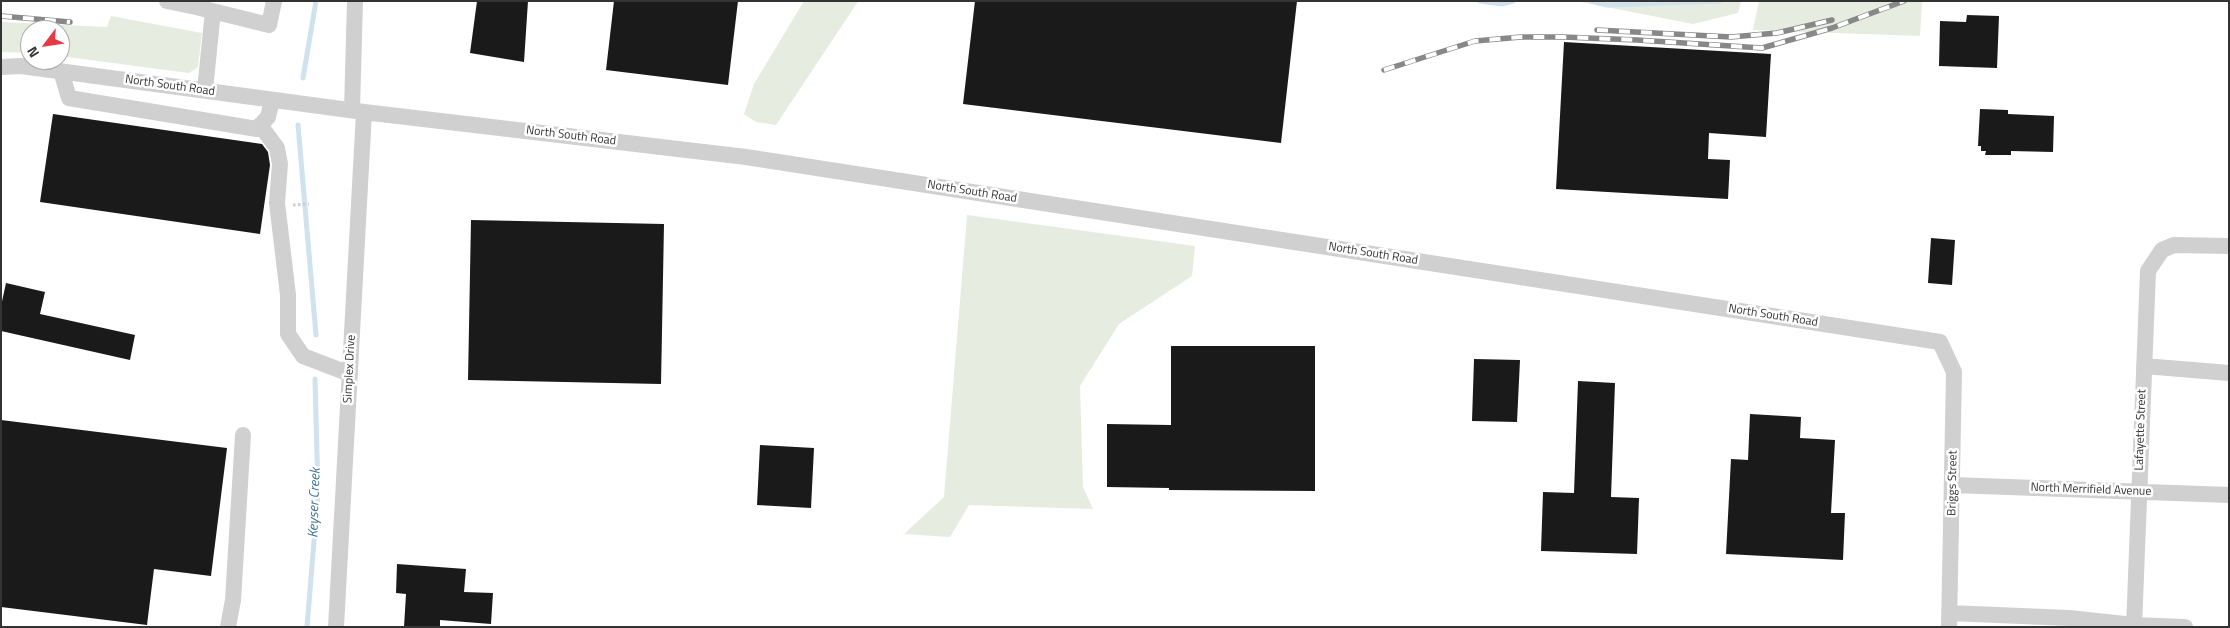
<!DOCTYPE html>
<style>
body{margin:0}
#map{position:relative;width:2230px;height:628px;overflow:hidden;background:#fff;font-family:"Titillium Web",sans-serif}
canvas{display:block}
.frame{position:absolute;inset:0;border:2px solid #333;pointer-events:none}
.north{position:absolute;left:20px;top:20px;width:50px;height:50px;box-sizing:border-box;background:#fff;border:1px solid #adadad;border-radius:50%;rotate:239deg;font-size:14px;font-weight:700;line-height:20px;text-align:center;color:#333}
.north::after{content:'';display:block;margin:auto;width:18px;height:22px;background:#e63946;clip-path:polygon(50% 0,100% 100%,50% 72%,0 100%)}
</style>
<div id="map">
<canvas width="2230" height="628"></canvas>
<div class="frame"></div>
<div class="north">N</div>
</div>
<script>
const context = document.querySelector('canvas').getContext('2d');
context.lineJoin = 'round';
function fillPath(path, color) {
  context.fillStyle = color;
  context.fill(path, 'evenodd');
}
function toPath(rows) {
  const path = new Path2D();
  for (const r of rows) {
    path.moveTo(r[0], r[1]);
    for (let i = 2; i < r.length; i += 2) path.lineTo(r[i], r[i + 1]);
  }
  return path;
}
function strokePath(path, color, width, dash) {
  context.strokeStyle = color;
  context.lineWidth = width;
  context.lineCap = dash ? 'butt' : 'round';
  context.setLineDash(dash || []);
  context.stroke(path);
}
function drawText(font, color, halo, rows, align = 'center') {
  context.font = font + ' "Titillium Web",sans-serif';
  context.lineWidth = 5;
  context.setLineDash([]);
  context.textBaseline = 'middle';
  context.strokeStyle = halo;
  context.fillStyle = color;
  for (const [text, x, y, turn = 0] of rows) {
    context.save();
    context.translate(x, y);
    context.rotate((+turn || 0) * Math.PI / 180);
    context.textAlign = isNaN(turn) ? turn : align;
    if (halo) context.strokeText(text, 0, 0);
    context.fillText(text, 0, 0);
    context.restore();
  }
}
const green = toPath([
 [804,1,861,1,857,3,776,125,756,122,744,114,754,84],
 [1576,1,1741,1,1738,13,1693,24],
 [1759,1,1922,1,1920,36,1753,30],
 [111,16,202,33,198,67,189,73,60,56,60,30,30,30,30,53,1,52,1,22,107,27],
 [967,215,1195,246,1192,276,1119,324,1080,386,1083,487,1093,509,969,505,950,537,904,534,944,497]
]);
const stream = toPath([
 [1480,1,1502,4,1513,1],
 [1591,1,1607,5,1720,1],
 [303,78,316,1],
 [298,125,316,335],
 [307,627,318,492,315,379]
]);
const building = toPath([
 [477,1,528,1,524,62,470,53],
 [614,1,738,1,728,85,606,70],
 [975,1,1297,1,1281,143,963,104],
 [1967,15,1999,16,1997,68,1939,66,1940,21,1966,22],
 [1564,42,1771,54,1766,137,1709,133,1708,159,1730,160,1728,199,1556,189],
 [1980,109,2008,110,2008,114,2054,116,2053,152,2011,151,2011,155,1985,155,1986,151,1981,151,1981,146,1978,146],
 [53,114,262,144,268,152,270,165,260,234,40,202],
 [471,220,664,224,661,384,468,380],
 [1931,238,1955,240,1952,285,1928,283],
 [6,283,45,292,40,314,135,335,130,360,1,331,1,306],
 [1171,346,1315,346,1315,491,1169,490,1169,488,1107,487,1107,424,1171,425],
 [1474,359,1520,360,1517,422,1472,421],
 [1578,381,1615,383,1611,497,1639,498,1637,554,1541,551,1543,492,1574,493],
 [1750,414,1801,417,1800,438,1835,440,1831,513,1845,513,1843,560,1726,554,1731,459,1748,460],
 [1,420,227,448,211,576,154,569,147,625,1,607],
 [760,445,814,448,811,508,757,505],
 [397,564,466,569,464,592,493,593,491,624,440,620,440,627,404,627,406,594,396,593]
]);
const path = toPath([
 [293,205,309,204]
]);
const minor = toPath([
 [167,1,196,7],
 [198,1,196,7,269,25,274,1],
 [1,67,21,66,364,112,746,157,1940,342,1954,372,1949,627],
 [61,71,69,98,257,129,268,117,272,100],
 [205,90,213,11],
 [352,110,355,1],
 [260,125,277,148,280,164,277,203,288,295,288,334,303,356,350,374],
 [2144,366,2229,373],
 [1953,485,2229,495],
 [1950,613,2069,618,2134,625,2185,627],
 [228,627,233,600,243,435],
 [336,627,364,112],
 [2134,627,2148,271,2162,250,2174,245,2229,246]
]);
const rail = toPath([
 [1,16,70,22],
 [1597,30,1731,37,1777,33,1832,20],
 [1384,70,1475,41,1521,37,1563,37,1637,40,1762,48,1832,28,1904,1]
]);
const streetNames = [
 ["North South Road",170,86,8],
 ["North South Road",571,136,7],
 ["North South Road",972,192,9],
 ["North South Road",1373,254,9],
 ["North South Road",1773,316,9],
 ["Simplex Drive",350,369,-87],
 ["Lafayette Street",2141,430,-88],
 ["Briggs Street",1953,483,-89],
 ["North Merrifield Avenue",2091,490,2]
];
const waterNames = [
 ["Keyser Creek",315,503,-88]
];
fillPath(green, '#e6ecdf');
strokePath(stream, '#cfe2ee', 5);
fillPath(building, '#1a1a1a');
strokePath(path, '#cdcdcd', 3, [2.5, 2.5]);
strokePath(minor, '#d0d0d0', 16);
strokePath(rail, '#888', 5.5);
strokePath(rail, '#fff', 4, [11]);
drawText('12px', '#333', '#fff', streetNames);
drawText('italic 14px', '#3f7597', '#fff', waterNames);
</script>
